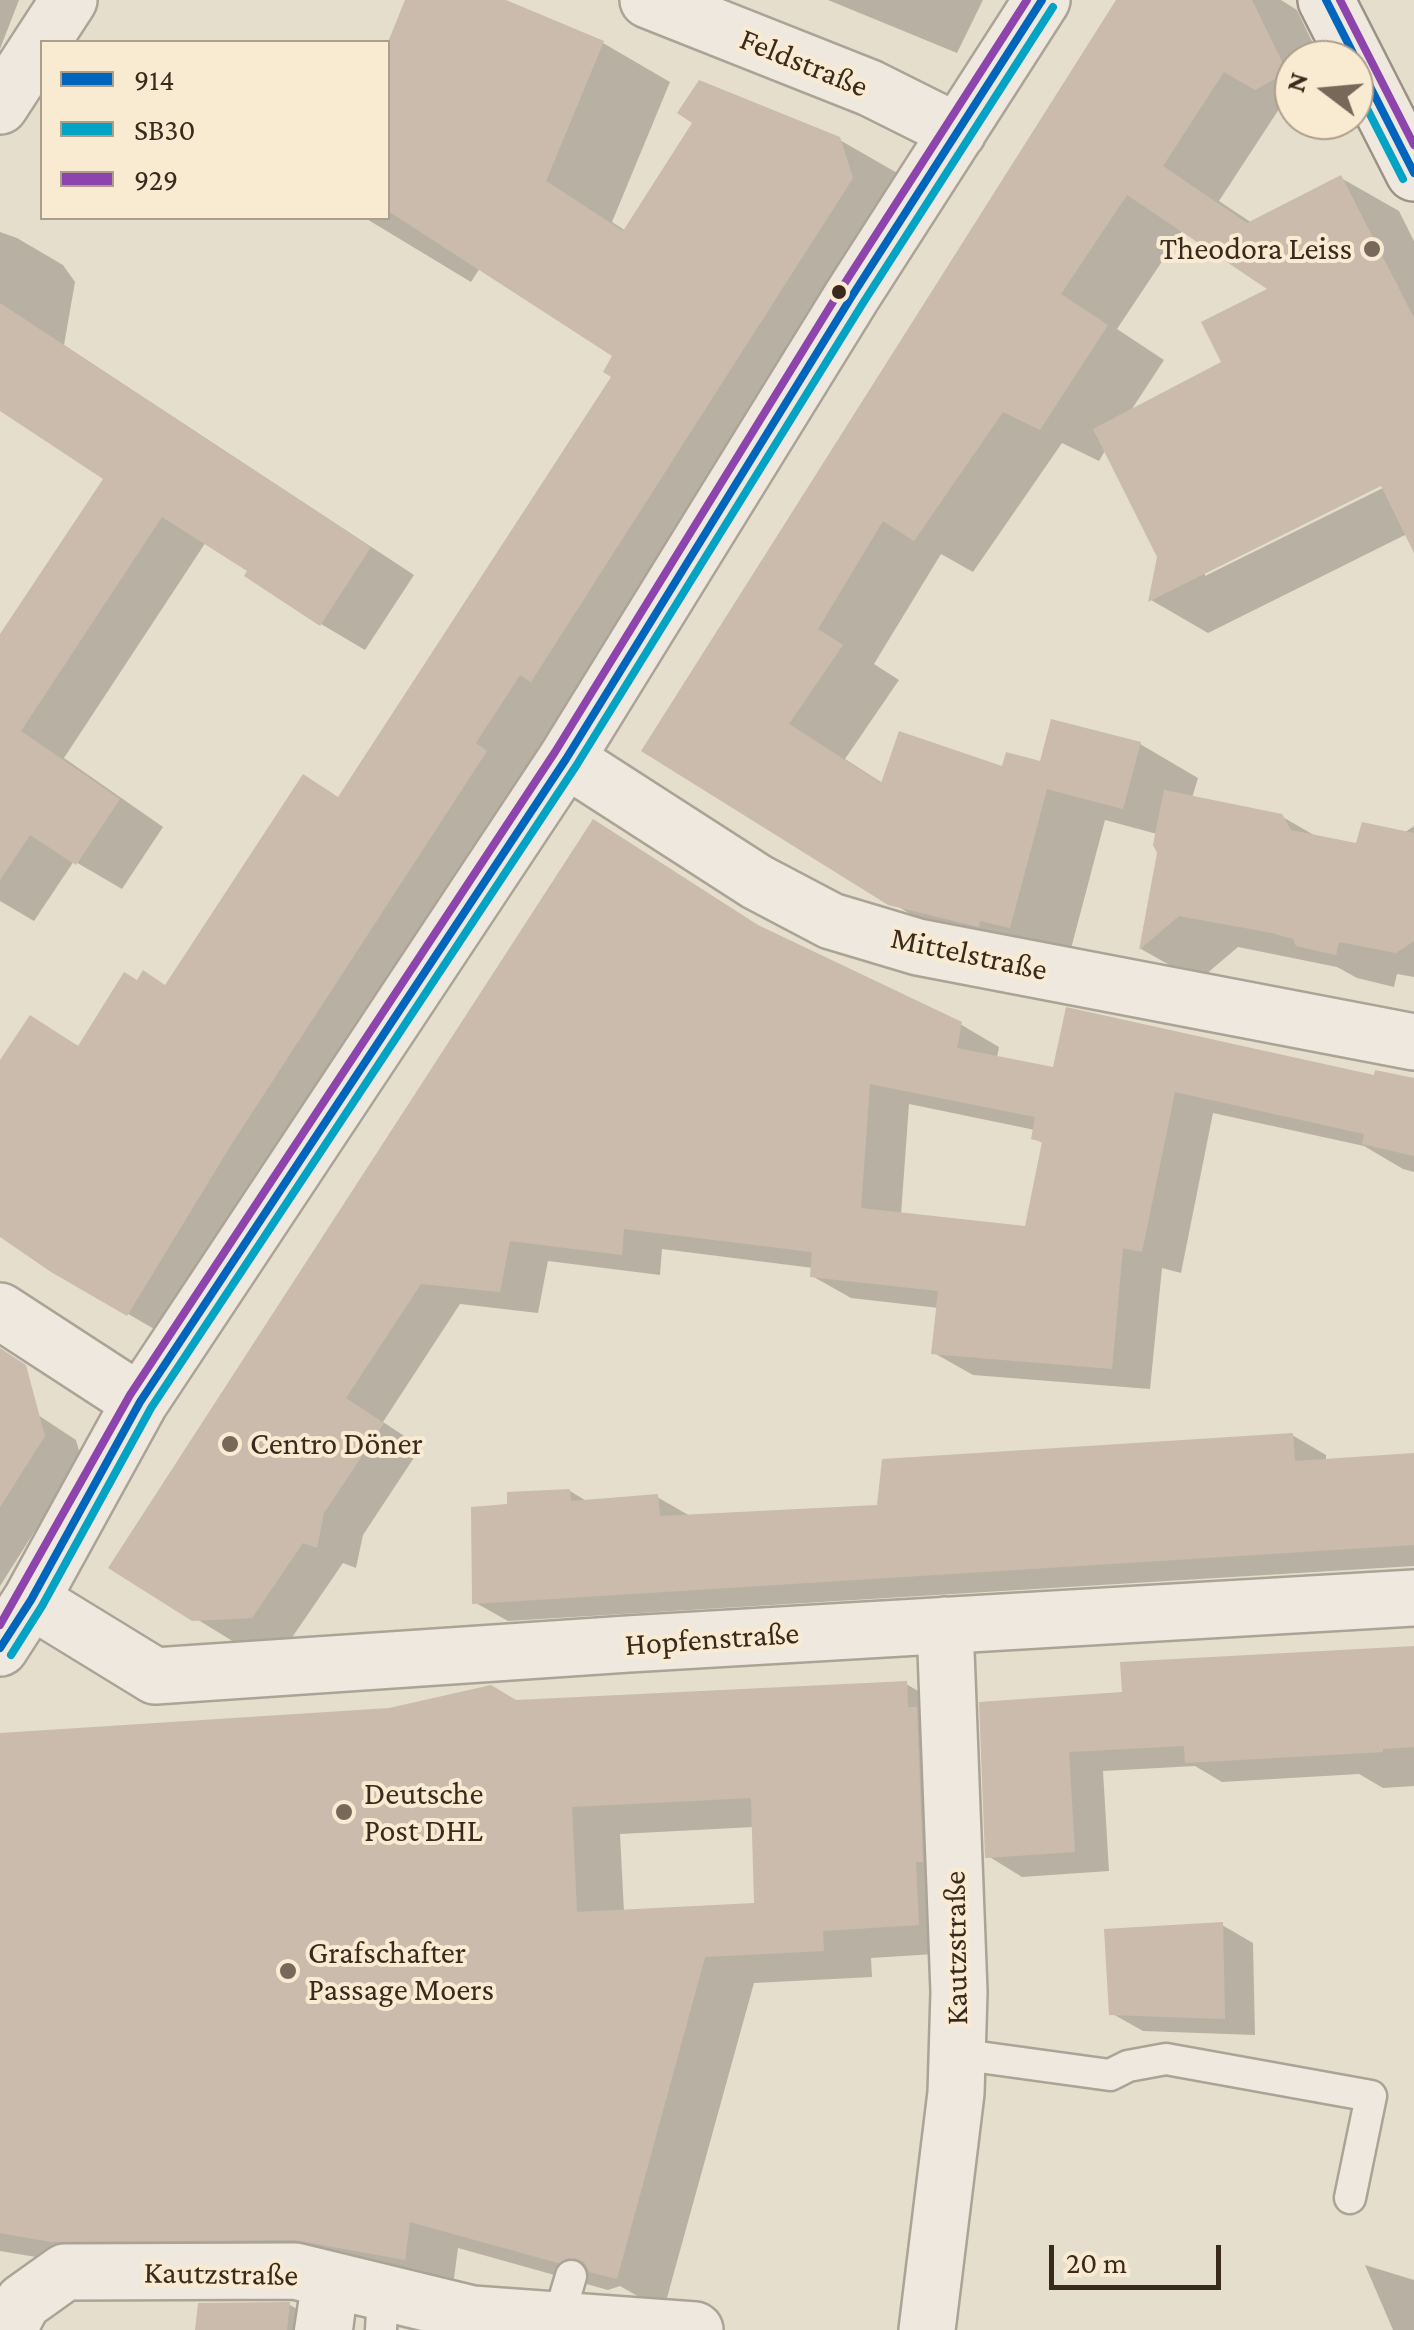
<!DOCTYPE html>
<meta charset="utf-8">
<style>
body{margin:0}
#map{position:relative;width:1414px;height:2330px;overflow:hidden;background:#e6decc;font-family:"Crimson Pro",serif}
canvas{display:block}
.legend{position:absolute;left:40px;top:40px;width:350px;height:180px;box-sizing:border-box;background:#f8ebd2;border:2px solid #ac9e8a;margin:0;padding:12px 18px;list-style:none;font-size:30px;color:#3a2a1d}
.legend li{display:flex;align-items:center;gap:20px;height:50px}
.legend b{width:50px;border:2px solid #ac9e8a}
.north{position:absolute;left:1274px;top:40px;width:100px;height:100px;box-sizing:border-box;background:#f8ebd2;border:2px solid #ac9e8a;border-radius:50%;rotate:286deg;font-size:28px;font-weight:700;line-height:40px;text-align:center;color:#3a2a1d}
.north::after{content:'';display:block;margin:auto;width:35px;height:45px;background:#76695a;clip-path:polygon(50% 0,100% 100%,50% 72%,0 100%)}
.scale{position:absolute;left:1049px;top:2245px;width:172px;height:45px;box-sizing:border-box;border:5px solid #3a2a1d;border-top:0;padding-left:12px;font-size:30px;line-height:35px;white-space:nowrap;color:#3a2a1d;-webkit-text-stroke:8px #f8ebd2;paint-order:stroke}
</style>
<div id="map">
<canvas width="1414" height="2330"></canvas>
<ul class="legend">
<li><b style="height:12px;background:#0065bd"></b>914</li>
<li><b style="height:12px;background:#03a3c5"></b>SB30</li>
<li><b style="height:12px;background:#8e44ad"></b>929</li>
</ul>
<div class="north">N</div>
<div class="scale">20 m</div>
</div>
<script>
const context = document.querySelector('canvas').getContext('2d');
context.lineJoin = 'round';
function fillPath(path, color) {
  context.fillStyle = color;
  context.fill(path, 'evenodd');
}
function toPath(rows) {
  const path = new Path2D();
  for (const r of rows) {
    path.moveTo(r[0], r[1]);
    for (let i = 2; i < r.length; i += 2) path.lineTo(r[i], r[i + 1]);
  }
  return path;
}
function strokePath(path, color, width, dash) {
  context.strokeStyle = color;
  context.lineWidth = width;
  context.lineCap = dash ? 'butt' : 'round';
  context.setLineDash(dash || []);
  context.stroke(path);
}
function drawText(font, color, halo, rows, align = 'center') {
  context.font = font + ' "Crimson Pro",serif';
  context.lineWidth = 8;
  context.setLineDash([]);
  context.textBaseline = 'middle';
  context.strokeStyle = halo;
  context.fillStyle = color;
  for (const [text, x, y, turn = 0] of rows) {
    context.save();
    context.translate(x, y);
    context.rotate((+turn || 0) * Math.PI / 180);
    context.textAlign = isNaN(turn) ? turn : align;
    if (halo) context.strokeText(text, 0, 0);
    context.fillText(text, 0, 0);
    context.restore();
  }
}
const shadow = toPath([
 [0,0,19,0,0,49],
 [408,0,499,0,603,43,670,82,612,222,626,231,696,122,838,139,906,178,194,1352,52,1270,0,1234,0,1064,30,1018,80,1047,138,983,167,987,339,798,614,376,616,355,480,268,471,282,365,218,388,218,388,48],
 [828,0,983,0,957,53],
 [1118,0,1281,0,1297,10,1321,60,1294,60,1294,109,1283,103,1219,201,1252,223,1341,178,1399,211,1414,241,1414,548,1407,534,1208,633,1151,600,1160,557,1106,449,1099,461,1062,443,973,572,941,554,874,664,899,680,845,759,884,784,1042,764,1140,744,1198,778,1192,798,1281,816,1319,838,1358,846,1404,833,1414,826,1414,977,1397,974,1394,987,1357,978,1337,967,1238,947,1198,981,1141,949,1160,852,1157,834,1105,820,1068,960,949,938,645,750],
 [1183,230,1272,290,1224,363,1130,412,1164,360,1117,329],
 [1391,478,1393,483,1205,576,1205,571],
 [0,232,17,238,63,265,75,282,64,345,414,575,365,650,321,624,251,570,206,542,64,758,163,827,122,889,74,861,34,921,0,901,0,638,106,478,0,408],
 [772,935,960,1024,999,1047,997,1058,1055,1070,1414,1081,1414,1172,1403,1169,1364,1146,1213,1113,1181,1273,1162,1268,1150,1389,973,1375,934,1353,939,1308,851,1298,812,1276,813,1268,662,1249,660,1275,548,1261,538,1313,460,1304,383,1422,421,1447,363,1535,356,1568,343,1563,291,1639,234,1642,112,1567],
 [909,1104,1035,1130,1034,1138,1044,1144,1027,1228,901,1215],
 [0,1390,76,1440,81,1458,0,1586],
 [1292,1435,1326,1455,1326,1461,1414,1456,1414,1566,508,1621,474,1602,510,1506,570,1491,588,1502,657,1497,692,1517,880,1507],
 [1414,1648,1414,1786,1383,1788,1359,1774,1222,1782,1195,1766,1103,1771,1109,1871,1022,1877,988,1856,982,1705,1124,1695],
 [906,1684,955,1712,967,1952,871,1958,872,1977,754,1983,665,2305,641,2298,620,2286,608,2290,458,2248,453,2286,102,2268,0,2251,0,1742,515,1702],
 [754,1827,757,1905,624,1912,620,1834],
 [1222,1925,1253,1943,1255,2035,1143,2031,1111,2013],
 [1365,2265,1414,2280,1414,2330,1393,2330],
 [201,2305,290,2305,333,2330,198,2330]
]);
const building = toPath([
 [405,0,506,0,604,41,546,181,623,231,692,123,677,113,699,80,840,137,853,178,531,682,520,675,476,743,487,751,231,1145,127,1316,51,1272,0,1237,0,1060,30,1015,78,1046,124,972,137,980,143,970,165,985,303,774,338,797,611,377,603,372,612,356,388,211,388,42],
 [1116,0,1252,0,1287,72,1255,90,1224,72,1163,166,1247,223,1341,175,1414,318,1414,553,1381,486,1148,602,1157,557,1093,429,1221,362,1201,322,1267,289,1127,195,1061,294,1108,325,1040,430,1003,412,914,541,883,521,818,629,843,645,789,724,881,783,899,731,1002,766,1006,752,1040,761,1051,719,1141,742,1123,809,1047,789,1010,928,980,921,979,927,888,905,641,751],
 [0,303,371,547,320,626,244,576,247,571,162,517,21,731,120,799,76,865,30,835,0,880,0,634,103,479,0,411],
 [1164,790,1282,814,1291,830,1356,843,1362,822,1414,833,1414,941,1396,953,1339,942,1336,955,1296,946,1293,939,1272,933,1179,916,1139,950,1157,853,1153,845],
 [593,819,758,925,962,1022,957,1048,1053,1067,1066,1007,1374,1075,1375,1070,1414,1078,1414,1156,1362,1144,1364,1134,1175,1092,1142,1252,1123,1248,1112,1369,931,1354,938,1291,810,1277,812,1252,624,1229,622,1255,510,1241,500,1292,421,1284,346,1398,384,1423,324,1513,317,1548,303,1543,252,1618,192,1621,108,1568],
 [870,1084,1035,1117,1031,1139,1042,1142,1025,1226,861,1208],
 [0,1348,26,1365,45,1436,0,1507],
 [1293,1433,1295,1461,1414,1453,1414,1545,472,1604,471,1507,507,1504,507,1492,570,1489,571,1501,658,1494,660,1516,877,1505,882,1459],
 [1414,1646,1414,1747,1383,1749,1383,1752,1185,1763,1184,1746,1069,1752,1075,1852,985,1858,979,1702,1122,1692,1120,1662],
 [907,1681,908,1707,917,1707,923,1862,916,1862,919,1925,823,1931,824,1951,705,1957,617,2279,589,2272,584,2262,575,2258,558,2263,410,2222,405,2260,295,2240,51,2242,0,2233,0,1733,389,1708,491,1685,516,1700],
 [751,1798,754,1903,577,1912,572,1807],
 [1223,1922,1225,2019,1109,2015,1104,1929],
 [290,2302,287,2330,195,2330,198,2303]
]);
const lane = toPath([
 [957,2054,1110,2075,1128,2066,1166,2059,1371,2096,1350,2198],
 [558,2320,571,2276],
 [310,2330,318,2277],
 [337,2330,343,2283],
 [381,2330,383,2293]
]);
const street = toPath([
 [648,0,870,88,958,132],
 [0,106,69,0],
 [566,759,757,882,831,921,918,947,1414,1042],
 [0,1311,140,1402],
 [31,1600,155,1676,628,1644,1414,1598],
 [0,1648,31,1600,140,1402,566,759,852,296,1042,0],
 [8,2330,23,2302,65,2272,295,2271,472,2314,695,2330],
 [927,2330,956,2093,959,1992,945,1625]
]);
const secondary = toPath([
 [1326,0,1414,173]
]);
const bus1 = toPath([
 [1326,0,1414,173],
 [0,1648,31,1600,140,1402,566,759,852,296,1042,0]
]);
const bus2 = toPath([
 [1354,83,1403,179],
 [11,1655,42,1606,151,1408,576,766,863,303,1053,7]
]);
const bus3 = toPath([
 [1340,0,1414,145],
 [0,1625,130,1395,555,752,841,289,1027,0]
]);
const markers = [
 [1372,249,10,"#76695a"],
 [839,292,9,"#3a2a1d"],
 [230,1444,10,"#76695a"],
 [344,1812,10,"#76695a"],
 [288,1971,10,"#76695a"]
];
const streetNames = [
 ["Feldstraße",804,63,22],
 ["Mittelstraße",969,954,12],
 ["Hopfenstraße",712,1639,-4],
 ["Kautzstraße",956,1948,-91],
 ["Kautzstraße",221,2274,1]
];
const poiNames = [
 ["Theodora Leiss",1352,249,"right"],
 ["Centro Döner",250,1444],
 ["Deutsche",364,1794],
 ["Post DHL",364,1831],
 ["Grafschafter",308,1953],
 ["Passage Moers",308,1990]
];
fillPath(shadow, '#0003');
fillPath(building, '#cabbad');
strokePath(lane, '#aba396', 35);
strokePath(street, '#aba396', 60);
strokePath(secondary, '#9b9285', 60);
strokePath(lane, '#eee8de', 30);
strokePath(street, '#eee8de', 55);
strokePath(secondary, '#eee8de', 55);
strokePath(bus1, '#0065bd', 8);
strokePath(bus2, '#03a3c5', 8);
strokePath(bus3, '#8e44ad', 8);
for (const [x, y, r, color] of markers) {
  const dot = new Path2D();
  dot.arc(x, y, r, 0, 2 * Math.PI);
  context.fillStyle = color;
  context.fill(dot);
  strokePath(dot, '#f8ebd2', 4);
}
drawText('32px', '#3a2a1d', '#f8ebd2', streetNames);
drawText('32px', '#3a2a1d', '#f8ebd2', poiNames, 'left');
</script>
